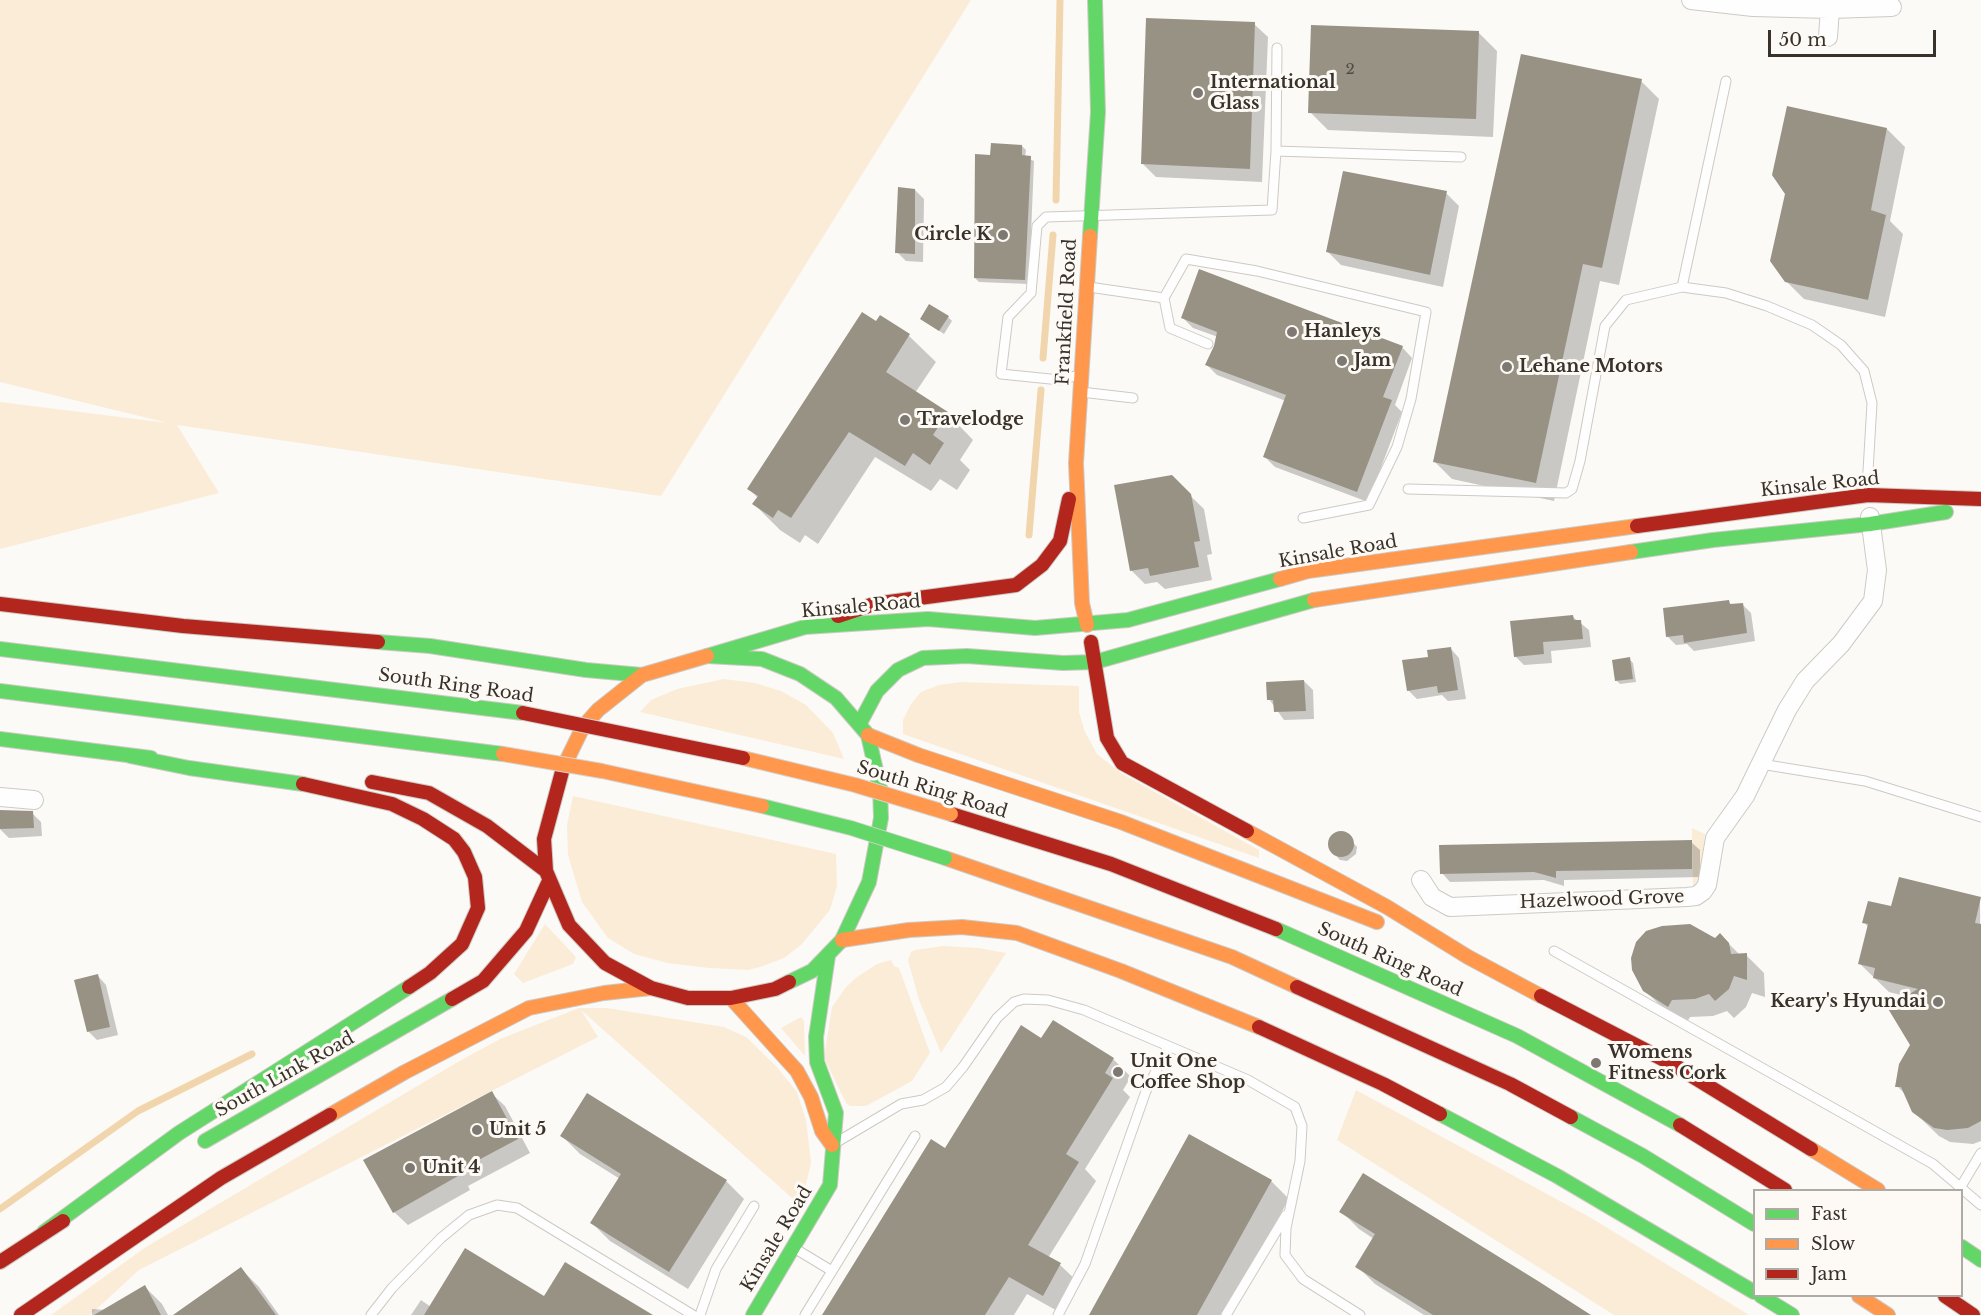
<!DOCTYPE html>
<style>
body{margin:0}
#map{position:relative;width:1981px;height:1315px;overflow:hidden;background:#fcfaf7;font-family:"Libre Baskerville",serif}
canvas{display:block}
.legend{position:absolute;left:1753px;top:1189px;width:210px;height:108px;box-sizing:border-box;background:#fdfaf6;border:2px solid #aeaaa4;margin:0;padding:8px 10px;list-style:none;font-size:18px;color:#38322a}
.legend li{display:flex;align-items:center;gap:12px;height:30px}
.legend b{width:30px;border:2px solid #aeaaa4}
.scale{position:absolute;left:1768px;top:30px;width:168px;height:27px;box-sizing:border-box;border:3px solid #38322a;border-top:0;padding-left:8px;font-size:18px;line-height:21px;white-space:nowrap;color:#38322a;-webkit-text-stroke:4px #fdfaf6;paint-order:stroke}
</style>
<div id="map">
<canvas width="1981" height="1315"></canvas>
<ul class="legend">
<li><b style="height:8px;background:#63d668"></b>Fast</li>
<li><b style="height:8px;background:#ff974d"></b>Slow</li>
<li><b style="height:8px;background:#b3261e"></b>Jam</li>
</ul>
<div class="scale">50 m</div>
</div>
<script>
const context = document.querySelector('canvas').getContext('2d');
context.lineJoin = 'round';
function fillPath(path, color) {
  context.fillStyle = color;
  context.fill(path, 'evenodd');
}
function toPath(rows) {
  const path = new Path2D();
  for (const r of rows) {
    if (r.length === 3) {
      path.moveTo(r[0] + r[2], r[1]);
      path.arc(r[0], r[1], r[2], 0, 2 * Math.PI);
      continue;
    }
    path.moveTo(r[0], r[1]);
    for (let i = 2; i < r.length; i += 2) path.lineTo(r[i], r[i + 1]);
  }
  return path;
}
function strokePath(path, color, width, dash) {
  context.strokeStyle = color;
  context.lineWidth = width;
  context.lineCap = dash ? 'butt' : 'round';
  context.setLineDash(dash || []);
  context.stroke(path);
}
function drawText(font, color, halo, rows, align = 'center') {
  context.font = font + ' "Libre Baskerville",serif';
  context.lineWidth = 6;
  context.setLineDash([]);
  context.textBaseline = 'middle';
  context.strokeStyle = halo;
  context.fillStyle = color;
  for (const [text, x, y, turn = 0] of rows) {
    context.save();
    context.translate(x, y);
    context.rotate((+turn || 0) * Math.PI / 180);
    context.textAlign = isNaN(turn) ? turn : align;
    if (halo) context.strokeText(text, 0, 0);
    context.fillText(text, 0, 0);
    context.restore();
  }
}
const green = toPath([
 [0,0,971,0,661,496,177,425,219,493,0,549,0,402,168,423,0,382],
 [724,679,755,683,781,691,806,705,833,733,844,759,640,712,651,700,677,689],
 [961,682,1079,686,1079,712,1085,732,1097,754,1121,773,1259,850,1259,858,903,734,903,720,911,704,921,692,939,685],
 [573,796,836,854,837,886,830,910,801,945,784,958,760,967,748,970,709,968,667,963,634,954,608,938,582,902,568,855,567,825],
 [1692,828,1705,834,1699,880,1693,887],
 [545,924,576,957,573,964,523,983,514,974],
 [943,946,979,948,1006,953,941,1053,919,1000,908,960,911,952,915,950],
 [891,960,894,966,899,968,930,1053,912,1081,866,1106,850,1106,846,1103,824,1058,832,1007,846,987,857,977,877,964],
 [579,1008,607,1008,724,1027,746,1037,776,1066,797,1092,806,1120,811,1163,801,1206,581,1010,598,1037,139,1270,90,1315,51,1315,146,1247,456,1063,500,1039],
 [801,1017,804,1021,805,1056,781,1028],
 [1356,1090,1593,1219,1749,1315,1614,1315,1337,1140]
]);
const shadow = toPath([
 [1254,24,1268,37,1262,182,1156,177,1143,164],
 [1479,33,1497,51,1493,137,1328,130,1310,112],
 [1641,81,1659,99,1619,285,1600,281,1554,501,1452,479,1434,461],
 [1887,129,1905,147,1890,221,1903,234,1885,317,1804,299,1786,281],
 [1022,146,1026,150,1025,157,1034,161,1029,284,979,282,975,278,992,157],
 [915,190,924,199,923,262,906,261,897,252],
 [1446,193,1459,206,1443,287,1341,265,1327,251],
 [880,317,909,336,936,362,915,393,947,413,973,440,960,460,970,470,957,490,940,479,931,491,875,457,818,544,805,535,800,543,780,530,754,504,758,498,749,489],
 [948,317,952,321,944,334,921,319],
 [1183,318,1402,347,1412,358,1395,405,1402,412,1368,502,1275,467,1265,457,1286,401,1217,375,1207,365,1218,337,1193,328],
 [1171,477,1204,509,1212,554,1207,555,1212,580,1165,589,1157,582,1145,584,1131,570],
 [1728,602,1732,605,1742,604,1751,613,1755,641,1694,651,1687,644,1676,645,1667,636],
 [1573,617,1589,630,1591,647,1551,651,1552,663,1524,665,1515,656],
 [1451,649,1459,658,1466,699,1448,701,1442,695,1417,699,1408,690,1430,658],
 [1629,659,1633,663,1636,682,1620,684,1616,680],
 [1304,681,1313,690,1314,719,1284,720,1269,699],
 [0,812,32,813,41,822,42,836,9,838,0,829],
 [1345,833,1357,847,1356,854,1347,861,1340,860,1330,849,1329,841,1333,835],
 [1691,842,1700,850,1700,877,1564,880,1564,886,1544,880,1450,882,1442,873],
 [1980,899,1981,1141,1973,1144,1950,1142,1939,1136,1913,1111,1907,1096,1897,1086,1911,1045,1908,997,1889,992,1859,963,1868,927,1864,922,1893,907],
 [1720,935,1740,955,1746,955,1764,973,1765,997,1752,993,1746,1007,1734,1018,1727,1011,1713,1016,1690,1017,1686,1024,1663,1008,1644,990],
 [98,976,106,985,118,1035,97,1040,88,1031],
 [1042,1041,1113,1059,1131,1077,1123,1090,1130,1097,1085,1169,1096,1181,1048,1258,1060,1265,1078,1282,1061,1313,1027,1294,1014,1315,824,1315,945,1150],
 [491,1093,505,1106,530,1153,468,1186,470,1190,408,1225,394,1212],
 [587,1095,726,1181,744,1199,688,1289,610,1241,592,1223,620,1179,580,1154,562,1136],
 [1271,1181,1289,1199,1224,1315,1090,1315],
 [1341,1211,1588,1315,1424,1315,1375,1284,1357,1266,1374,1239,1359,1229],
 [241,1269,259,1287,279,1315,178,1315],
 [145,1287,162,1304,168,1315,92,1315,92,1309,106,1310],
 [545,1298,650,1315,411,1315,421,1300,431,1307]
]);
const stream = toPath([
 [1056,200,1060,0],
 [1043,358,1053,235],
 [1029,535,1041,390],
 [0,1209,138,1111,252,1054]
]);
const building = toPath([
 [1146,18,1255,22,1250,169,1141,164],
 [1311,25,1479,31,1476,119,1308,113],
 [1521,54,1642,79,1602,268,1583,264,1536,483,1433,462],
 [1787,106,1887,128,1871,210,1886,215,1868,300,1785,282,1770,261,1785,194,1772,175],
 [991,143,1022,145,1022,155,1031,156,1025,280,974,278,975,154,990,155],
 [1343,171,1447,191,1430,275,1326,252],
 [898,187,915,189,915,254,895,253],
 [1199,269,1403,346,1383,397,1392,400,1357,492,1263,457,1286,395,1205,365,1214,346,1217,332,1181,318],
 [929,304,949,316,939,331,920,319],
 [862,312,876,321,880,315,910,334,886,372,948,412,933,435,944,443,930,465,913,453,905,466,849,432,791,518,778,510,773,518,752,504,758,496,747,489],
 [1172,475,1191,494,1200,541,1194,542,1199,567,1150,576,1148,568,1130,571,1114,485],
 [1729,600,1730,604,1743,603,1747,633,1684,643,1683,635,1666,637,1663,608],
 [1573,615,1574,620,1581,620,1583,639,1543,642,1544,654,1514,657,1510,621],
 [1451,647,1458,690,1438,693,1437,686,1407,691,1402,660,1428,657,1427,650],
 [1630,657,1633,679,1615,681,1612,660],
 [1304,680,1306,711,1274,712,1273,700,1267,700,1266,682],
 [0,810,33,811,34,828,0,829],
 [1341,844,13],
 [1692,840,1692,869,1556,871,1556,878,1534,872,1440,874,1439,845],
 [1899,877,1981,897,1975,923,1981,924,1981,1121,1968,1128,1947,1130,1934,1128,1912,1112,1901,1087,1895,1087,1899,1064,1910,1045,1887,1007,1918,989,1873,978,1875,968,1858,964,1868,924,1862,923,1868,901,1891,906],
 [1690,924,1715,938,1720,933,1729,943,1731,954,1747,953,1747,980,1734,976,1729,989,1715,1001,1709,994,1695,999,1672,1000,1668,1007,1643,991,1632,970,1631,958,1636,942,1646,931,1662,926],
 [98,974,110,1027,87,1032,74,980],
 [1053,1020,1114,1058,1105,1073,1113,1078,1066,1154,1079,1162,1028,1245,1061,1263,1043,1296,1009,1277,985,1315,822,1315,931,1139,945,1148,1021,1025,1041,1038],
 [492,1091,518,1139,456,1172,458,1176,393,1213,363,1160],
 [587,1093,727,1180,669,1272,590,1223,621,1174,560,1136],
 [1189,1134,1272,1180,1197,1315,1089,1315],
 [1363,1173,1538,1281,1591,1315,1433,1315,1355,1267,1375,1234,1339,1212],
 [465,1248,544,1296,565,1262,653,1315,424,1315],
 [241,1267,276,1315,173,1315],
 [145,1285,161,1315,94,1315]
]);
const lane = toPath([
 [1276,151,1277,48],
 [1089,287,1164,298,1186,259,1257,271,1426,312,1411,399,1397,447,1369,505,1303,518],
 [1682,287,1726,81],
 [1164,298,1170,328,1208,344],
 [1079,375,1060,380,1001,374,1008,317,1031,293,1037,226,1046,217,1272,210,1276,151,1461,157],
 [1081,392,1133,398],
 [1408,489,1566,493,1572,489,1580,461,1605,326,1626,300,1682,287,1726,293,1767,306,1812,325,1841,345,1864,371,1872,403,1867,488],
 [1761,764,1865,781,1981,817],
 [1554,951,1933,1164,1981,1205],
 [837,1142,901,1104,923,1100,946,1087,963,1067,997,1018,1014,1002,1024,999,1048,1000,1084,1010,1248,1080,1295,1107,1302,1126,1300,1161,1286,1228,1285,1255,1303,1279,1360,1315],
 [1960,1188,1981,1153],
 [794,1248,832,1271],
 [371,1315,392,1288,441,1238,469,1215,497,1205,517,1208,693,1315],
 [700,1315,716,1269,754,1206],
 [805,1315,915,1136],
 [1058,1315,1085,1264,1146,1091,1168,1047],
 [1226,1315,1286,1215]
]);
const street = toPath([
 [1691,0,1753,7,1830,9,1892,7],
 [1828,37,1830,9],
 [0,797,34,800],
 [1421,880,1432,897,1450,907,1687,897,1696,896,1703,891,1707,885,1715,838,1745,796,1787,710,1805,681,1841,644,1873,601,1877,570,1870,517]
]);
const fast = toPath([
 [1090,236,1098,112,1095,0],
 [1631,552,1713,540,1870,524,1946,512],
 [378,642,430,646,586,670,642,675],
 [0,649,523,713],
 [707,656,805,627,928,619,1035,628,1128,620,1280,579],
 [707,656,762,659,800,674,836,698,868,735,880,788,881,818,869,882,842,940,812,971,789,982],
 [0,691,503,754],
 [860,723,877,691,898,670,923,658,967,656,1063,663,1095,662,1314,600],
 [0,739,151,758],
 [130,756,189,768,303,784],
 [1276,929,1517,1036,1680,1125],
 [1440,1114,1557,1176,1754,1292],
 [1571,1117,1643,1156,1754,1224],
 [205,1141,452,999],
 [44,1232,179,1133,409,987],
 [1962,1247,1981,1260],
 [1761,1296,1792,1315],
 [753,1315,830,1185,836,1113,817,1062,816,1037,828,956]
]);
const slow = toPath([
 [1280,579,1308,571,1637,526],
 [1314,600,1631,552],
 [1087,625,1082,603,1076,463,1090,236],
 [868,735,918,755,1121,822,1377,922],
 [563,768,583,727,598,710,642,675,707,656],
 [1247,831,1387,907,1468,957,1541,996],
 [945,858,1232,957,1297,987],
 [842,940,909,930,962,927,1017,933,1121,971,1259,1027],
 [731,998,797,1071,811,1097,822,1131,832,1145],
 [330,1115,405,1072,529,1008,604,993,651,988],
 [1811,1149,1878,1190],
 [1859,1296,1888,1315]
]);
const jam = toPath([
 [1637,526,1868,495,1981,499],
 [0,604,183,626,378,642],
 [838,616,874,604,1016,585,1042,565,1060,541,1069,499],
 [1091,642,1107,738,1122,763,1247,831],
 [563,768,544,839,546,871,569,925,605,963,651,988,688,998,731,998,775,989,789,982],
 [372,782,429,793,487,826,546,871],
 [303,784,392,804,423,819,454,839,464,852,475,877,478,908,462,944,430,973,409,987],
 [951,814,1111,864,1276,929],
 [1297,987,1510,1084,1571,1117],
 [1541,996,1674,1065,1811,1149],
 [452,999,483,981,526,931,549,881],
 [1259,1027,1383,1084,1440,1114],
 [1680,1125,1785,1190],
 [0,1262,63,1221],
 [1945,1296,1973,1315],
 [21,1315,221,1178,330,1115]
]);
const fastBridge = toPath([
 [762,806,851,828,945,858]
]);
const slowBridge = toPath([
 [503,754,602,771,762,806],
 [743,758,855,785,951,814]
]);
const jamBridge = toPath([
 [523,713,743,758]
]);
const markers = [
 [1198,93,6,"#7d7872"],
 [1003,235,6,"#7d7872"],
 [1292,332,6,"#7d7872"],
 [1342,361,6,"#7d7872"],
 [1507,367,6,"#7d7872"],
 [905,420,6,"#7d7872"],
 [1938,1002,6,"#7d7872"],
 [1596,1063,6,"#7d7872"],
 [1118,1072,6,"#7d7872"],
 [477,1130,6,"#7d7872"],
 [410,1168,6,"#7d7872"]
];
const numberNames = [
 ["2",1350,70]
];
const poiNames = [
 ["International",1210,83],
 ["Glass",1210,104],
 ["Circle K",991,235,"right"],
 ["Hanleys",1304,332],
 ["Jam",1354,361],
 ["Lehane Motors",1519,367],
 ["Travelodge",917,420],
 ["Keary's Hyundai",1926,1002,"right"],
 ["Womens",1608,1053],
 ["Fitness Cork",1608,1074],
 ["Unit One",1130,1062],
 ["Coffee Shop",1130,1083],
 ["Unit 5",489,1130],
 ["Unit 4",422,1168]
];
const streetNames = [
 ["Frankfield Road",1067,312,-87],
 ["Kinsale Road",1820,485,-6],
 ["Kinsale Road",1338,552,-10],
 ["Kinsale Road",861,607,-5],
 ["South Ring Road",456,686,8],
 ["South Ring Road",932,790,17],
 ["Hazelwood Grove",1602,900,-2],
 ["South Ring Road",1390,960,24],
 ["South Link Road",285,1075,-29],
 ["Kinsale Road",777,1239,-59]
];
fillPath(green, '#fbecd7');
fillPath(shadow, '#0003');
strokePath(stream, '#f1d6ad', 7);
fillPath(building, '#989284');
strokePath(lane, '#cdcac4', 11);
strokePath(street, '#cdcac4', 20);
strokePath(fast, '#cdcac4', 16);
strokePath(slow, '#cdcac4', 16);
strokePath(jam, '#cdcac4', 16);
strokePath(lane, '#fffefe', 9);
strokePath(street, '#fffefe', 18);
strokePath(fast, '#63d668', 14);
strokePath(slow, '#ff974d', 14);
strokePath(jam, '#b3261e', 14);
strokePath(fastBridge, '#d6d4d1', 16, []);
strokePath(slowBridge, '#d6d4d1', 16, []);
strokePath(jamBridge, '#d6d4d1', 16, []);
strokePath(fastBridge, '#63d668', 14);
strokePath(slowBridge, '#ff974d', 14);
strokePath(jamBridge, '#b3261e', 14);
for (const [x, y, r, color] of markers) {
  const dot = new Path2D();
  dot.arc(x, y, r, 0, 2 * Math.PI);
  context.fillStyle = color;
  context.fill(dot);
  strokePath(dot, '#fdfaf6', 2);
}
drawText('15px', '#504a40', null, numberNames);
drawText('bold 18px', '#38322a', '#fdfaf6', poiNames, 'left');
drawText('18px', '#38322a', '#fdfaf6', streetNames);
</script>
